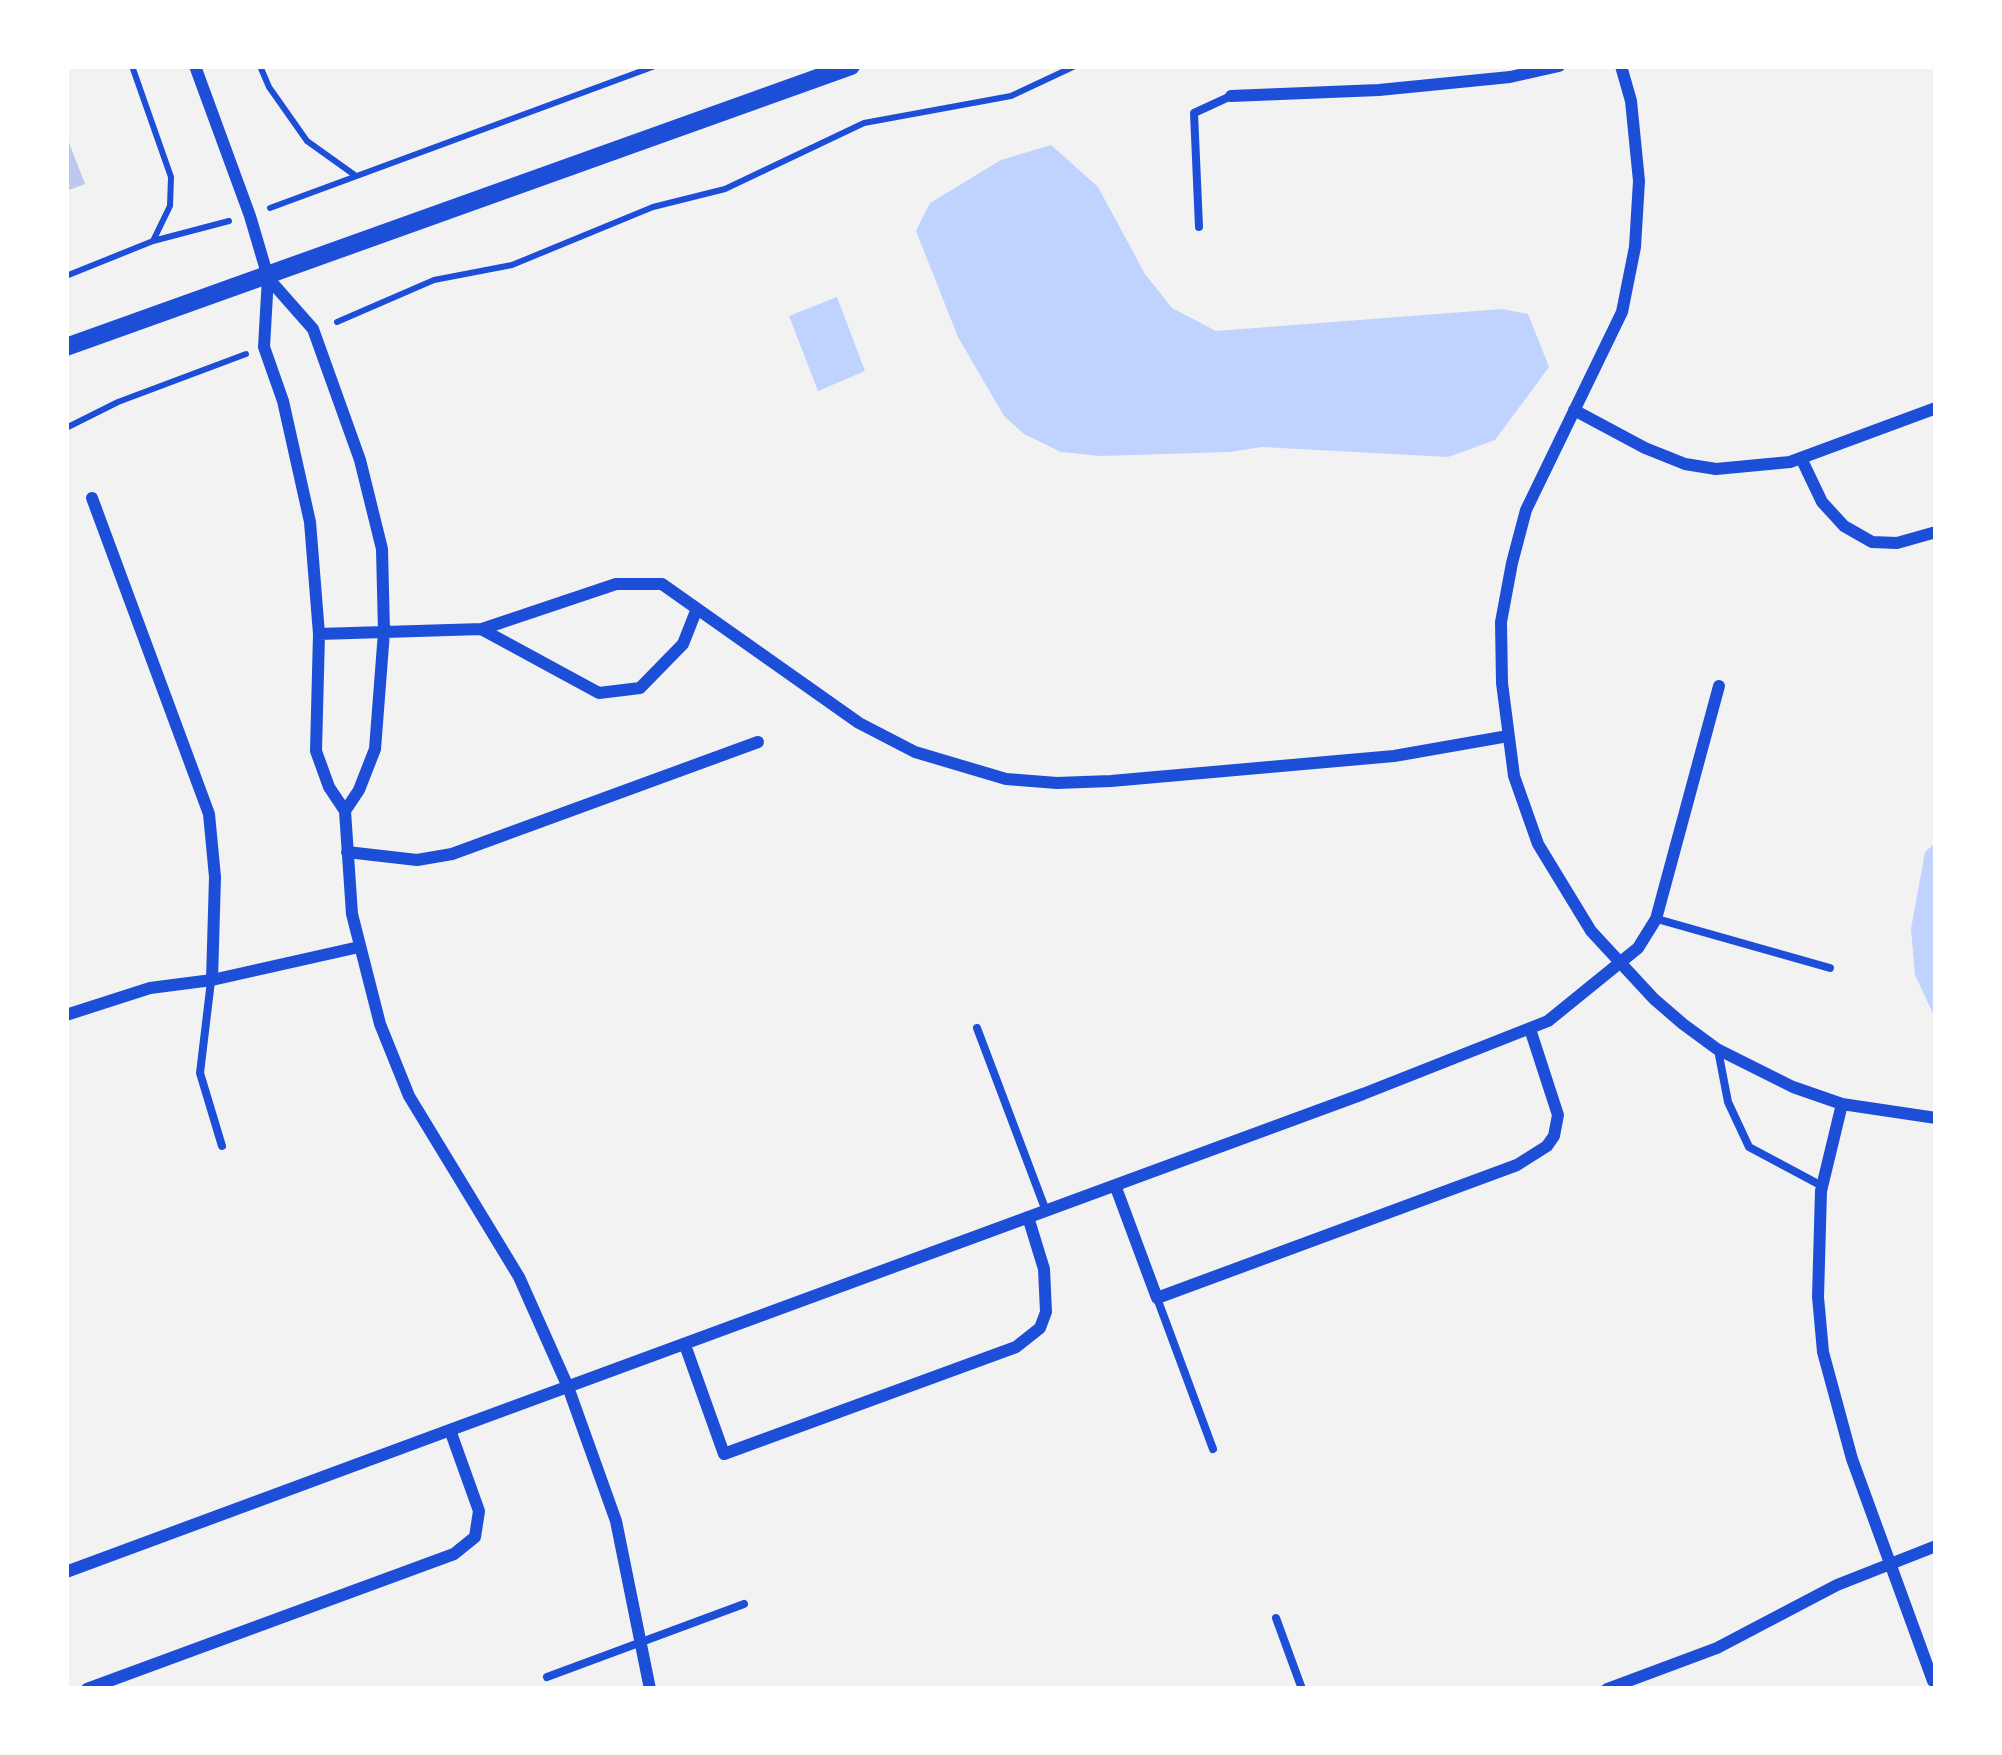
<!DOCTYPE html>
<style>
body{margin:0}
#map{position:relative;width:2002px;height:1755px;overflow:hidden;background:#f2f2f2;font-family:"PT Serif",serif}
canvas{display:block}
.frame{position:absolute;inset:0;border:69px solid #fff;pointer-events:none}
</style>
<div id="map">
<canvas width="2002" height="1755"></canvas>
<div class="frame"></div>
</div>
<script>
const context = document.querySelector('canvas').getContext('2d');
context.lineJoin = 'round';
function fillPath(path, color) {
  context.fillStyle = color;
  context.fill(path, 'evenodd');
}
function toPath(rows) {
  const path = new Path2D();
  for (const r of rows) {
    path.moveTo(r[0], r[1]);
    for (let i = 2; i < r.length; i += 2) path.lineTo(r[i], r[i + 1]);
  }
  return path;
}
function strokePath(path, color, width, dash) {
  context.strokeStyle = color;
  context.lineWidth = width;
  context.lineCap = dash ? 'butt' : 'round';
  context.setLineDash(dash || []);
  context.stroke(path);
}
const water = toPath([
 [1051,145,1098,187,1145,274,1172,308,1216,331,1502,309,1528,314,1549,367,1495,440,1448,457,1262,447,1229,452,1101,456,1061,452,1024,434,1004,416,958,337,916,231,930,203,1001,160],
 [837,297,865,371,818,391,789,316],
 [1936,842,1936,1020,1915,975,1911,929,1925,852]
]);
const building = toPath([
 [66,135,85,184,66,191]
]);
const path = toPath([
 [132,66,171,177,170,206,153,241],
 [260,66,269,87,307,141,356,176],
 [270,208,655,66],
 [66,276,153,241,229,221],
 [337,322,434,280,512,265,653,207,725,189,864,123,1011,96,1075,66],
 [66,428,118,402,246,354]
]);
const service = toPath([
 [1199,227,1194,113,1231,96],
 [1657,919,1830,968],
 [211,981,200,1073,222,1146],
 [977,1028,1046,1211],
 [1718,1050,1728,1102,1749,1147,1822,1186],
 [1157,1298,1213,1449],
 [1276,1618,1302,1689],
 [547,1677,744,1604]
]);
const minor = toPath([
 [195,66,250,216,268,277,264,347,283,401,310,522,319,634,316,751,329,787,345,811,352,914,380,1024,409,1096,519,1277,568,1387,616,1521,650,1689],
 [1621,66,1631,101,1639,181,1635,247,1622,312,1526,510,1512,563,1501,622,1502,683,1514,776,1538,844,1591,931,1654,999,1683,1024,1717,1049,1793,1087,1842,1104,1936,1118],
 [1231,96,1379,90,1510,77,1559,66],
 [268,278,313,329,360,460,382,549,384,632,375,749,359,790,345,811],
 [1574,410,1645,448,1685,464,1716,469,1790,462,1936,408],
 [1801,458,1822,502,1844,526,1872,542,1897,543,1936,532],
 [92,498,209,814,215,877,212,980],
 [483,630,599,693,640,688,683,644,696,611],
 [319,634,482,629,616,584,662,584,859,723,915,752,1006,779,1057,783,1111,781,1394,756,1508,736],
 [347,852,417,860,452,854,758,742],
 [66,1015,150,988,212,980,359,947],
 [1842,1104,1821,1191,1818,1297,1823,1352,1852,1459,1933,1681],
 [1115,1185,1157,1298,1517,1165,1547,1146,1554,1136,1558,1115,1530,1029],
 [685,1345,724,1454,1016,1347,1040,1328,1046,1312,1044,1269,1028,1217],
 [450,1430,1363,1094,1548,1021,1638,948,1656,919,1719,686],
 [66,1572,450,1430,479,1511,475,1537,454,1554,87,1689],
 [1607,1689,1717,1648,1837,1585,1936,1546]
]);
const tertiary = toPath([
 [66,347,851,66]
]);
fillPath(water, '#bfd3fe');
fillPath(building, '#bdc9ec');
strokePath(path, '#1d4ed8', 6);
strokePath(service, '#1d4ed8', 8);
strokePath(minor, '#1d4ed8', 12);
strokePath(tertiary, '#1d4ed8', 18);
</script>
